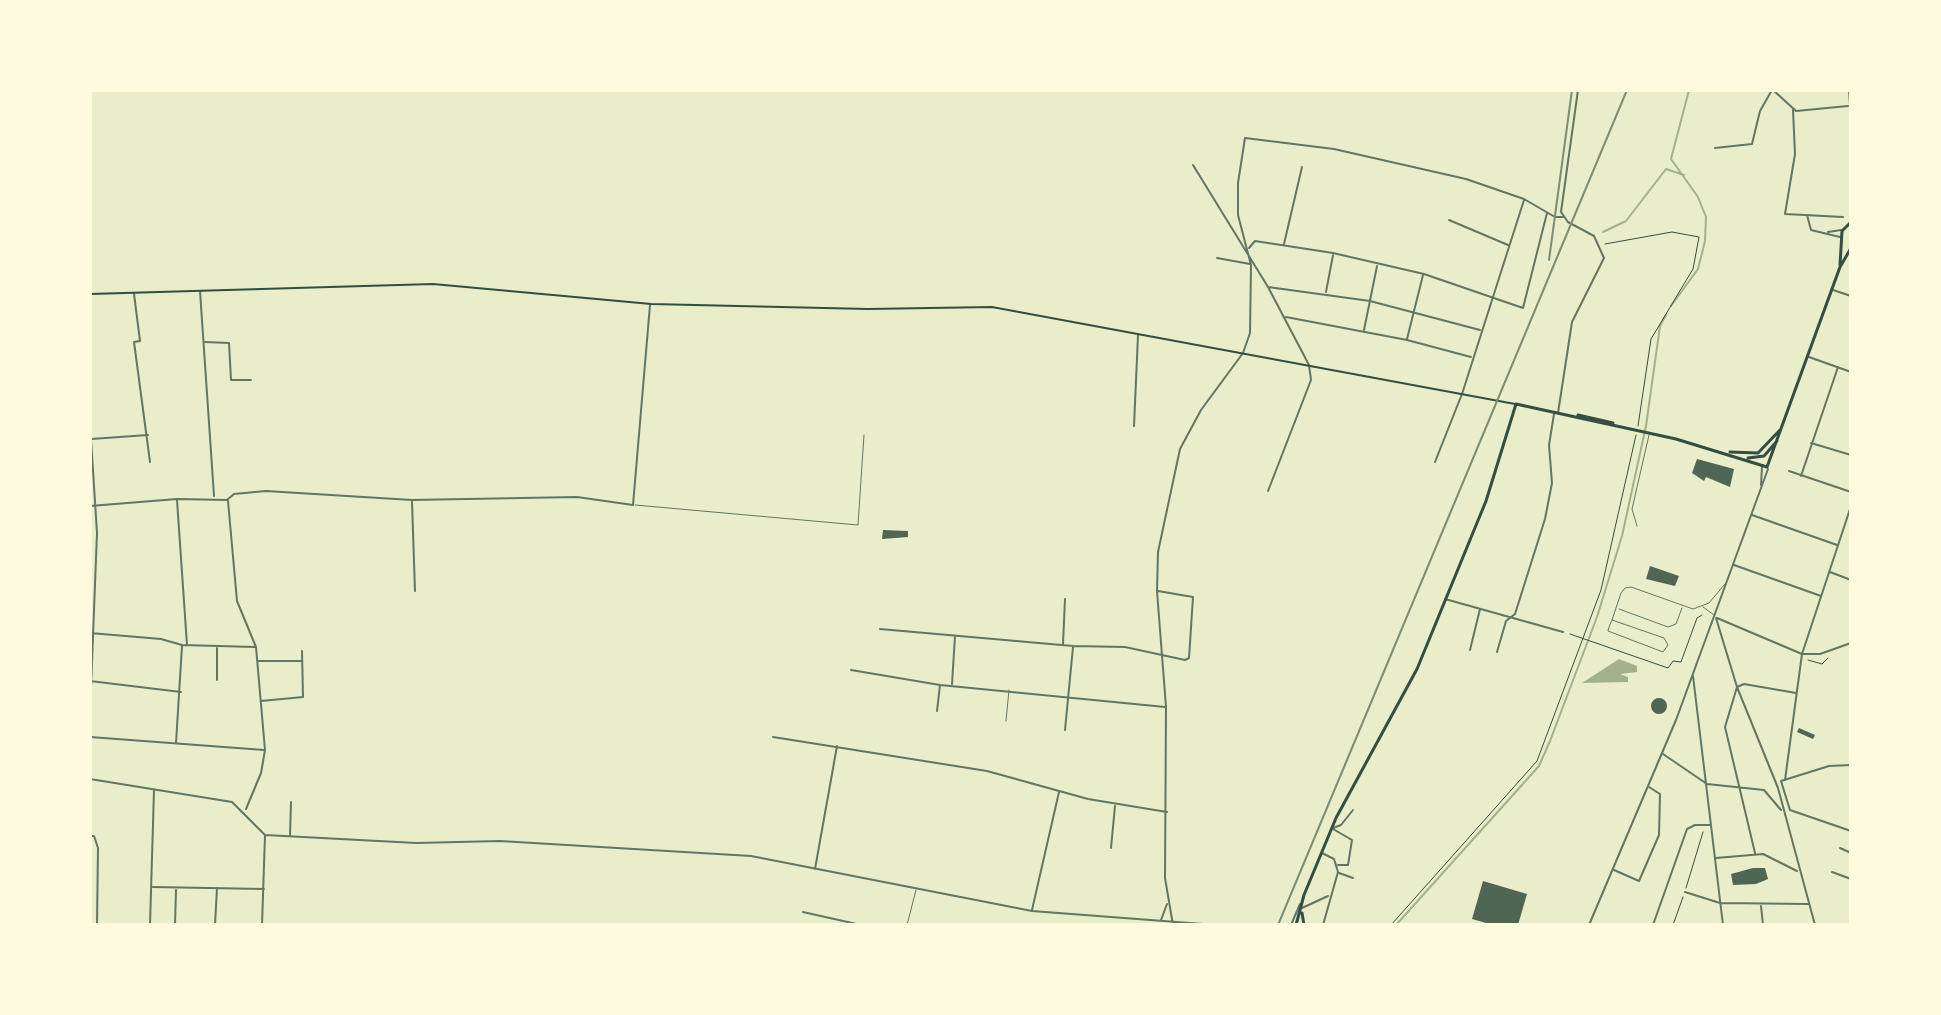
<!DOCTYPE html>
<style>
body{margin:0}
#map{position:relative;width:1941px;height:1015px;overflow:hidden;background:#e9edc9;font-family:"Public Sans",sans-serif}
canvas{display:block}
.frame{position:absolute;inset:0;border:92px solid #fefae0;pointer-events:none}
</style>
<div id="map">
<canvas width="1941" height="1015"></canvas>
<div class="frame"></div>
</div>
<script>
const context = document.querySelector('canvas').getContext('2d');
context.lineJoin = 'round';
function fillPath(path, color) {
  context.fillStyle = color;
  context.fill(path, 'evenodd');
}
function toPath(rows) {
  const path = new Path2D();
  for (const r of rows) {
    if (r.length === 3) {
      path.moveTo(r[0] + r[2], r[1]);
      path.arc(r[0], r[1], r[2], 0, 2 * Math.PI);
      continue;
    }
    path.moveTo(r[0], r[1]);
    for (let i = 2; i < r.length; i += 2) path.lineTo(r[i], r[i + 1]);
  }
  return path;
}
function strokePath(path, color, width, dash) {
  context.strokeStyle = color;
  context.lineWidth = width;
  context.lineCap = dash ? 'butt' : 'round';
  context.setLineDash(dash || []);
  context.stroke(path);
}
const water = toPath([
 [1619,659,1637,666,1637,672,1620,674,1628,677,1628,682,1582,683]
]);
const stream = toPath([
 [1603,232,1626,221,1666,169,1684,175],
 [1671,306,1698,269,1705,241,1706,217,1698,197,1671,159,1689,90],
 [1396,925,1539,766,1550,741,1597,617,1622,536,1646,426,1660,326,1666,315]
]);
const building = toPath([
 [1697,459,1734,469,1730,487,1706,477,1704,481,1692,473],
 [883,530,908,531,908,537,882,539],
 [1650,566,1679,576,1675,586,1646,579],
 [1659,706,8],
 [1799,728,1815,735,1813,739,1797,732],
 [1753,868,1765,868,1768,879,1756,884,1733,885,1731,874],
 [1483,881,1527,894,1518,925,1493,925,1472,919]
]);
const path = toPath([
 [1605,244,1672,232,1699,237,1693,269,1651,339,1638,426],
 [1570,634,1668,668,1673,661,1681,662,1697,618,1702,615],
 [1808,660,1822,664,1828,658],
 [1686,888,1703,832],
 [1391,925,1537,761,1601,590,1636,435],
 [1673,925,1683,897]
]);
const service = toPath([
 [635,505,858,525,864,435],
 [1637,526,1632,509,1649,435],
 [1703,607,1714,615],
 [1619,609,1668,627,1676,624,1682,608],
 [1612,620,1664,638,1668,645,1663,652,1608,631,1609,627,1612,620,1621,593,1625,588,1631,587,1693,609,1709,603,1725,584],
 [1006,721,1009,690],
 [907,925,916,890]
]);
const minor = toPath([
 [1773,90,1796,111,1848,106],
 [1849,90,1851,120],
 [1793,110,1795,154,1785,214,1843,217],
 [1715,148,1752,144,1760,111,1772,90],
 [1193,165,1268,287,1309,365,1311,380,1268,491],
 [1807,215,1811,230,1840,237],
 [1449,220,1508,245],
 [1828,232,1841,230],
 [1284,244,1302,167],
 [1249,248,1255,241,1333,253,1424,274,1523,308,1547,213],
 [1217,258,1250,264],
 [1268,287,1370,301,1480,330],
 [1833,290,1851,296],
 [200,291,214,496],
 [1326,292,1333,255],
 [134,294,140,341,134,342,150,462],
 [1286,317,1407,340,1471,357],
 [1364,330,1377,266],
 [1407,339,1423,275],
 [205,342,229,343,231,380,251,380],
 [1809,357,1851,372],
 [1134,426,1138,335],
 [1811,443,1851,455],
 [1435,462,1462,394,1524,200],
 [1789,471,1851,492],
 [1801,476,1838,367],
 [177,500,187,645],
 [228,501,237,601,256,647,265,750,261,773,246,809],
 [412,502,415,591],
 [90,506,177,499,227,500,234,494,266,491,412,500,577,497,633,505,650,305],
 [1752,515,1837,545],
 [1734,565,1821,596],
 [1830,572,1851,580],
 [1445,599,1563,632],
 [1716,618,1737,687,1778,788,1815,925],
 [1717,618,1802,654,1820,654,1851,643],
 [880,629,1073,646,1125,647,1185,660,1189,658,1193,597,1158,591],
 [90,633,161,639,182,645,255,647],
 [1063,644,1065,599],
 [217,648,217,680],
 [1470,650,1480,609],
 [1497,652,1506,621,1515,614,1545,519,1552,483,1549,445,1554,414],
 [259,661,301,661],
 [851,670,940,685],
 [1693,676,1723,925],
 [90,681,181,692],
 [952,684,955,636],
 [261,701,303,697,302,651],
 [937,711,940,685,1165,707],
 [90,713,97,533,91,439,148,435],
 [1065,730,1073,647],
 [90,737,264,750],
 [773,737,987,771,1088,799,1167,812],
 [176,743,182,646],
 [1663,754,1707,784,1764,790,1781,810],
 [90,779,232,802,265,835,416,843,500,841,751,856,1032,911,1216,925],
 [1785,780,1802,654,1851,506],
 [1781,781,1790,810,1851,831],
 [1781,781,1829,766,1851,765],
 [1333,828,1341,825,1353,810],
 [1333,829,1352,840,1348,865,1338,865],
 [90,836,94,836,98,848,97,925],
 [290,836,291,802],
 [1111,848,1115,806],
 [1840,848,1851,853],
 [1322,853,1334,859,1338,872,1323,925],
 [1755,853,1725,727,1737,687,1744,684,1796,693],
 [1716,858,1763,854,1797,871],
 [815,869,837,746],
 [1614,870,1639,881,1659,835,1660,794,1649,787],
 [1832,872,1851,879],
 [1339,873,1353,878],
 [153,887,264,889],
 [1685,892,1720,903,1808,904],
 [1761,906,1763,925],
 [1302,908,1328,896],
 [1032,910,1059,792],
 [803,912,861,925],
 [1161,920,1167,904],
 [150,925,154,790],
 [175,925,176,890],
 [215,925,217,888],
 [262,925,265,835],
 [1173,925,1165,878,1166,707,1157,591,1158,552,1180,449,1201,410,1243,353,1250,333,1251,265,1238,215,1238,183,1245,138,1334,149,1466,179,1524,199,1555,217,1563,217],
 [1653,925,1687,829,1695,825,1710,825]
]);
const tertiary = toPath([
 [1558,413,1572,322,1604,258,1594,236,1568,222,1561,212,1578,90],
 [1761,485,1762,467],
 [1291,925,1300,904],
 [1589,925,1676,720,1768,469]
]);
const secondary = toPath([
 [90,294,433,284,651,304,868,309,992,307,1515,404]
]);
const primary = toPath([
 [1840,265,1842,231,1851,222],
 [1578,415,1613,423],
 [1730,452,1758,453,1780,430],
 [1748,458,1764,456,1777,441],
 [1302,913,1304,925],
 [1296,925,1304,895,1336,818,1417,669,1486,501,1516,404,1676,439,1767,467,1840,267,1851,248]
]);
const rail = toPath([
 [1549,260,1572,90],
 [1278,925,1627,90]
]);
fillPath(water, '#a3b18a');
strokePath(stream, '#a3b18a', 2);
fillPath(building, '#4f6655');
strokePath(path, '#344e41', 1);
strokePath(service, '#617663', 1);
strokePath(minor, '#617663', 2);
strokePath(tertiary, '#617663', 2);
strokePath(secondary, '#344e41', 2);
strokePath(primary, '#344e41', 3);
strokePath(rail, '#7c8e77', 2);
</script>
